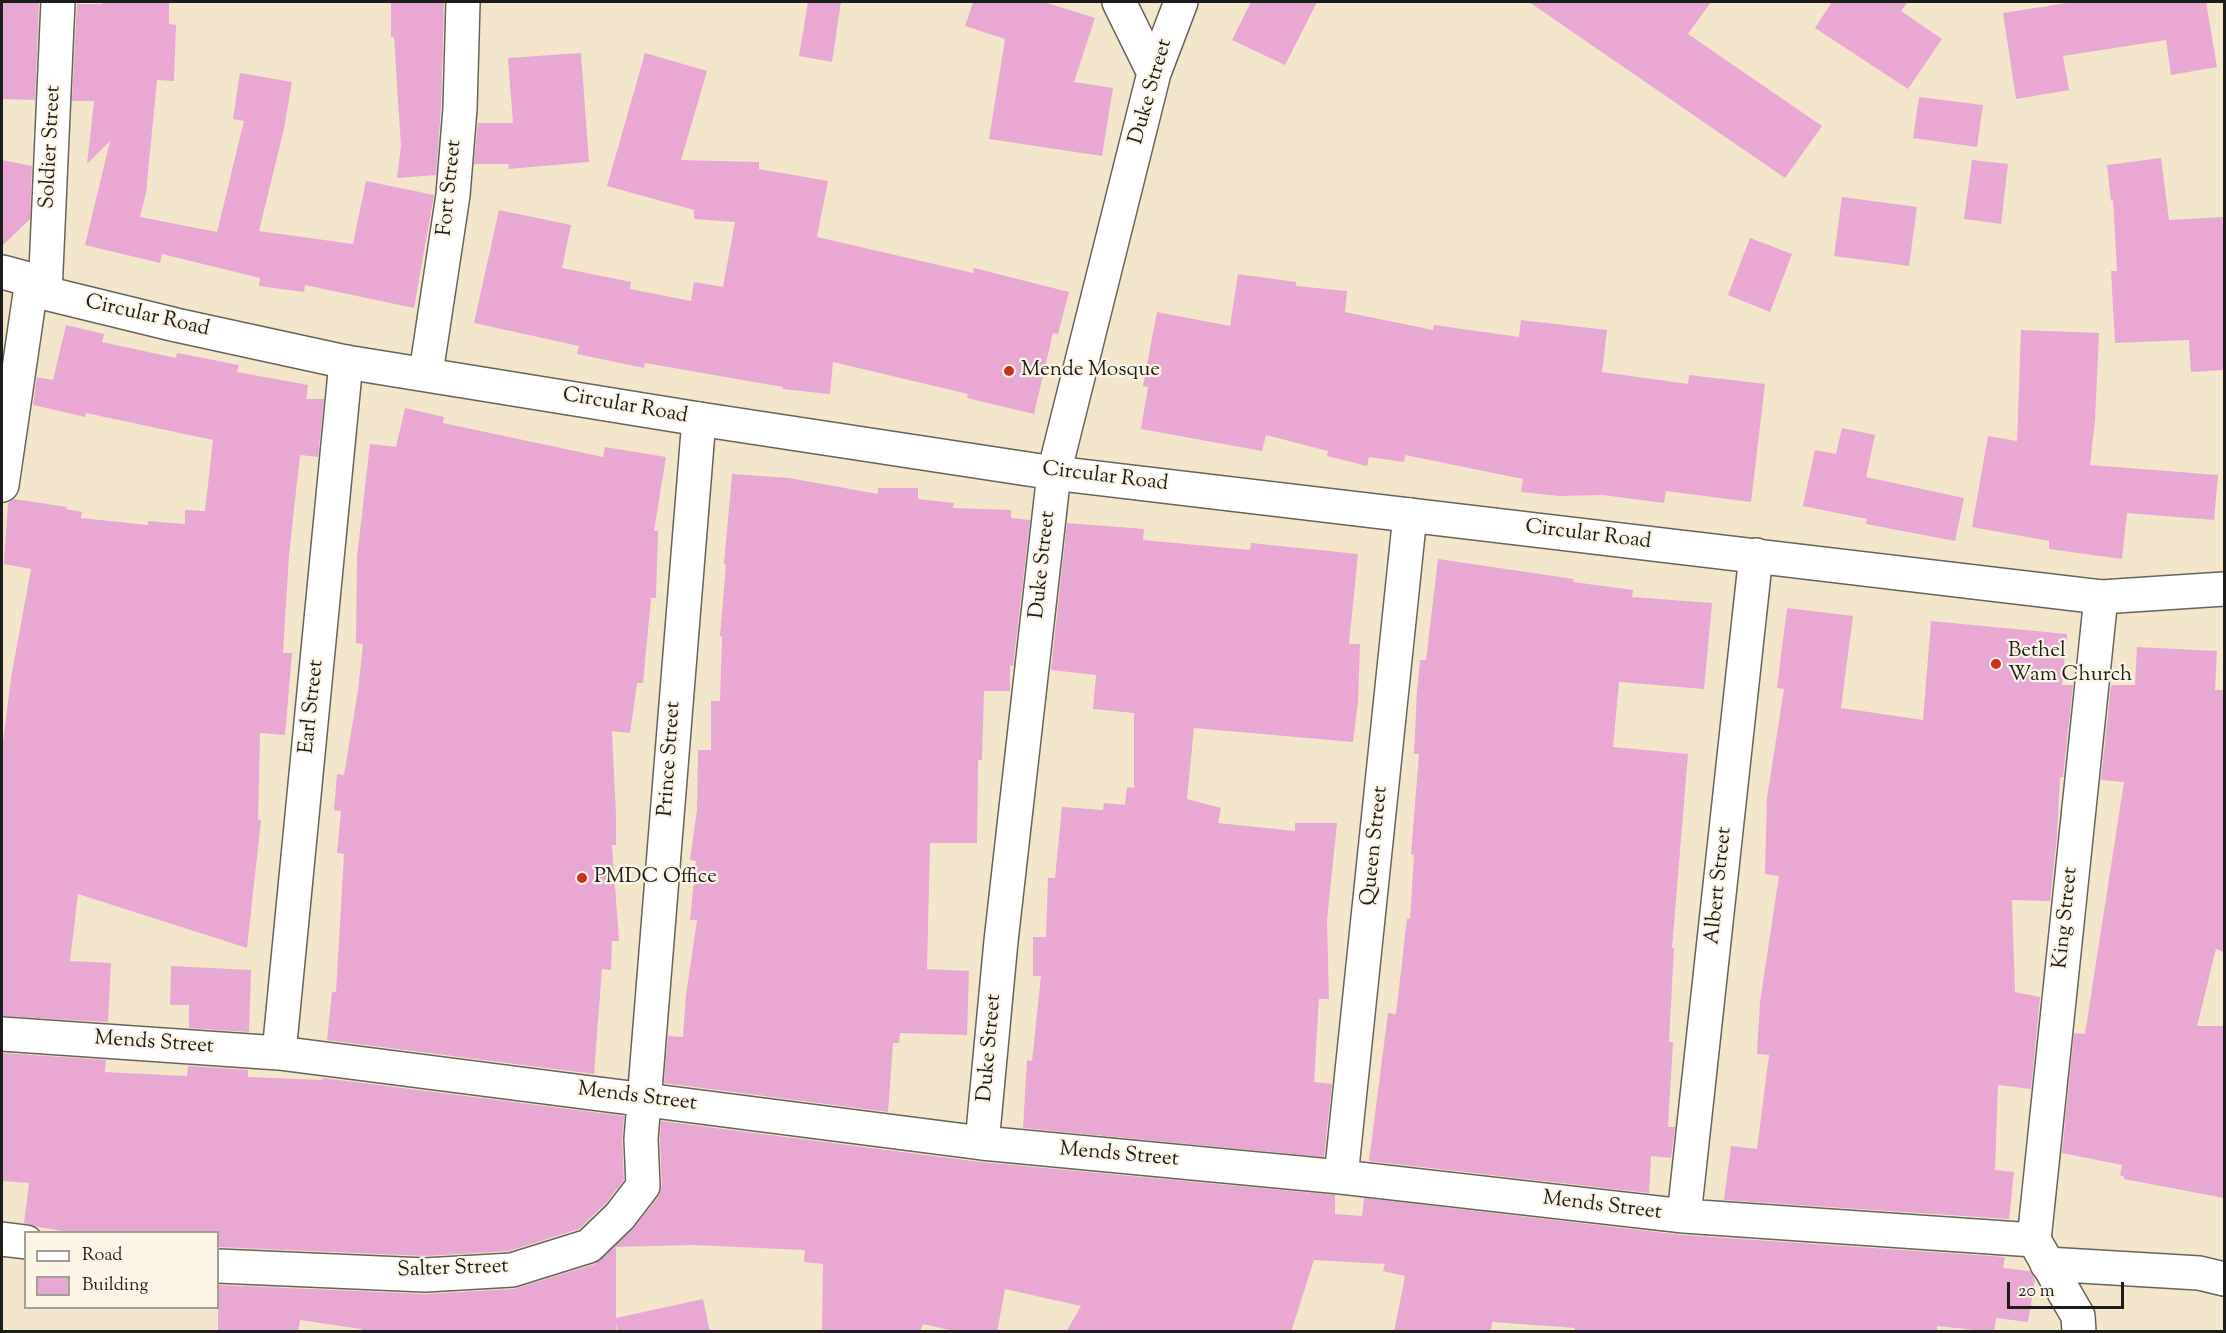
<!DOCTYPE html>
<style>
body{margin:0}
#map{position:relative;width:2226px;height:1333px;overflow:hidden;background:#f3e6cb;font-family:"Sorts Mill Goudy",serif}
canvas{display:block}
.frame{position:absolute;inset:0;border:3px solid #1c1c1c;pointer-events:none}
.legend{position:absolute;left:24px;top:1231px;width:195px;height:78px;box-sizing:border-box;background:#fcf5e5;border:2px solid #a29e95;margin:0;padding:8px 10px;list-style:none;font-size:18px;color:#1c1c1c}
.legend li{display:flex;align-items:center;gap:12px;height:30px}
.legend b{width:30px;border:2px solid #a29e95}
.scale{position:absolute;left:2007px;top:1282px;width:117px;height:27px;box-sizing:border-box;border:3px solid #1c1c1c;border-top:0;padding-left:8px;font-size:18px;line-height:21px;white-space:nowrap;color:#1c1c1c;-webkit-text-stroke:4px #fcf5e5;paint-order:stroke}
</style>
<div id="map">
<canvas width="2226" height="1333"></canvas>
<div class="frame"></div>
<ul class="legend">
<li><b style="height:8px;background:#fff"></b>Road</li>
<li><b style="height:16px;background:#e8a8d3"></b>Building</li>
</ul>
<div class="scale">20 m</div>
</div>
<script>
const context = document.querySelector('canvas').getContext('2d');
context.lineJoin = 'round';
function fillPath(path, color) {
  context.fillStyle = color;
  context.fill(path, 'evenodd');
}
function toPath(rows) {
  const path = new Path2D();
  for (const r of rows) {
    path.moveTo(r[0], r[1]);
    for (let i = 2; i < r.length; i += 2) path.lineTo(r[i], r[i + 1]);
  }
  return path;
}
function strokePath(path, color, width, dash) {
  context.strokeStyle = color;
  context.lineWidth = width;
  context.lineCap = dash ? 'butt' : 'round';
  context.setLineDash(dash || []);
  context.stroke(path);
}
function drawText(font, color, halo, rows, align = 'center') {
  context.font = font + ' "Sorts Mill Goudy",serif';
  context.lineWidth = 4.5;
  context.setLineDash([]);
  context.textBaseline = 'middle';
  context.strokeStyle = halo;
  context.fillStyle = color;
  for (const [text, x, y, turn = 0] of rows) {
    context.save();
    context.translate(x, y);
    context.rotate((+turn || 0) * Math.PI / 180);
    context.textAlign = isNaN(turn) ? turn : align;
    if (halo) context.strokeText(text, 0, 0);
    context.fillText(text, 0, 0);
    context.restore();
  }
}
const building = toPath([
 [2,2,39,3,35,100,2,99],
 [102,2,169,2,169,24,176,25,174,81,157,80,146,193,140,217,217,232,244,121,233,119,240,73,292,82,284,129,259,231,353,244,366,181,434,195,414,308,305,285,304,292,259,286,260,278,162,254,160,263,85,245,110,141,87,164,94,101,72,101,77,4,102,4],
 [391,2,444,2,441,108,436,175,397,178,401,146,394,37,391,37],
 [808,2,841,2,832,62,799,56],
 [973,2,1044,2,1095,18,1074,82,1113,88,1102,156,989,139,1005,39,965,26],
 [1251,2,1317,2,1285,65,1232,40],
 [1529,2,1711,2,1688,34,1822,126,1785,178],
 [1832,2,1908,2,1901,11,1942,39,1908,89,1815,28],
 [2074,2,2206,2,2217,67,2171,75,2166,40,2063,56,2069,90,2016,99,2003,13],
 [581,53,589,162,508,169,509,164,474,164,478,123,513,123,508,58],
 [645,53,707,71,681,160,759,162,759,169,828,181,817,237,973,273,974,268,1069,292,1058,334,1053,333,1034,414,967,398,968,394,833,362,830,394,782,389,783,387,645,363,644,368,577,354,579,346,474,323,499,210,571,225,562,268,631,282,630,289,691,301,694,282,723,287,735,222,694,219,694,210,607,186],
 [1919,97,1983,105,1977,147,1913,138],
 [2161,158,2169,220,2224,217,2224,370,2191,372,2189,340,2115,343,2111,271,2117,271,2113,200,2111,201,2107,165],
 [2,160,32,166,30,219,2,246],
 [1972,160,2008,164,2001,224,1964,219],
 [1842,197,1917,207,1909,266,1834,256],
 [1750,238,1792,254,1770,312,1728,295],
 [1238,274,1296,282,1296,286,1347,291,1345,312,1433,330,1434,325,1519,337,1521,320,1607,330,1602,372,1688,384,1689,375,1765,384,1751,502,1666,491,1664,503,1603,495,1559,496,1521,492,1523,479,1405,455,1404,462,1369,457,1367,466,1327,456,1328,451,1266,435,1262,451,1141,429,1148,387,1143,386,1157,312,1230,326],
 [66,325,104,334,102,342,176,358,177,353,239,365,237,372,308,385,306,399,324,399,318,457,300,455,289,555,283,653,292,653,285,735,260,733,258,820,261,820,247,948,78,894,70,961,111,963,108,1022,2,1016,2,750,11,678,31,569,4,564,8,503,14,499,67,507,66,509,82,512,81,518,148,525,148,521,185,524,185,510,205,511,213,440,86,413,85,417,33,405,37,377,53,380],
 [2021,330,2099,333,2095,420,2090,465,2218,475,2214,520,2127,513,2122,559,2049,549,2049,541,1972,527,1988,436,2017,441],
 [405,408,444,417,443,423,603,457,605,447,666,457,654,531,658,531,656,598,651,598,643,683,637,683,630,733,612,731,616,816,616,845,612,845,619,941,612,941,611,970,602,969,594,1074,327,1040,332,992,336,992,344,854,337,853,341,811,334,810,337,774,344,775,358,690,363,644,356,643,357,557,370,444,396,447],
 [1842,428,1875,435,1866,477,1964,498,1955,541,1866,524,1867,519,1803,506,1815,450,1836,454],
 [732,474,789,478,878,494,878,488,918,488,918,499,954,503,953,508,1011,510,1011,518,1030,520,1013,666,1010,665,1010,691,984,691,982,760,978,760,977,843,930,843,927,969,969,971,967,1035,900,1033,899,1043,893,1043,888,1112,664,1083,668,1036,683,1037,686,995,697,920,690,920,696,861,690,860,697,810,698,750,711,750,711,701,720,701,722,637,720,636,726,565,724,564],
 [1067,523,1144,529,1143,540,1250,550,1251,543,1358,554,1349,644,1360,644,1358,702,1353,742,1194,728,1187,799,1221,808,1218,823,1295,831,1295,823,1337,823,1327,920,1329,999,1319,999,1314,1082,1332,1084,1324,1157,1023,1128,1027,1060,1032,1061,1041,976,1033,976,1033,937,1046,937,1048,878,1055,878,1062,807,1103,810,1104,803,1125,805,1127,787,1134,788,1134,713,1093,709,1096,675,1051,670],
 [1438,559,1574,579,1573,582,1633,590,1632,597,1712,603,1704,689,1619,682,1613,747,1688,754,1672,948,1674,948,1669,1042,1673,1042,1668,1127,1675,1127,1671,1158,1651,1156,1649,1193,1369,1161,1388,1013,1396,1014,1407,919,1410,919,1414,855,1411,854,1419,754,1414,754,1417,691,1420,660,1426,660],
 [1787,608,1853,616,1841,708,1923,720,1931,621,2067,634,2062,685,2073,685,2063,777,2060,777,2057,835,2050,901,2012,900,2015,992,2040,997,2031,1089,1998,1085,1995,1170,2014,1172,2009,1219,1724,1200,1731,1146,1757,1149,1769,1055,1757,1054,1760,1002,1779,876,1765,874,1767,798,1784,689,1777,688],
 [2137,647,2217,651,2215,690,2224,690,2224,952,2216,949,2197,1026,2224,1026,2224,1198,2124,1179,2124,1177,2120,1175,2122,1165,2062,1153,2074,1033,2085,1034,2124,782,2101,780,2111,685,2135,685],
 [171,966,251,970,249,1032,189,1028,189,1005,170,1005],
 [2,1053,106,1060,105,1072,187,1076,188,1066,248,1070,248,1077,322,1080,323,1078,624,1116,622,1140,624,1180,606,1203,579,1229,509,1251,425,1256,218,1247,218,1233,75,1233,38,1227,24,1223,29,1183,2,1181],
 [661,1121,980,1162,1335,1195,1335,1214,1362,1216,1364,1198,1682,1235,2005,1257,2003,1268,2030,1271,2035,1279,2028,1322,1996,1318,1994,1332,1937,1326,1937,1332,1574,1332,1575,1328,1492,1322,1491,1332,1394,1332,1405,1276,1383,1271,1385,1264,1314,1260,1291,1332,1066,1332,1081,1306,1005,1289,997,1332,958,1332,923,1324,920,1332,822,1332,823,1264,804,1262,805,1250,692,1245,616,1247,616,1318,703,1299,710,1332,617,1332,616,1322,616,1332,361,1332,361,1329,300,1320,298,1332,218,1332,218,1285,426,1294,513,1289,595,1264,633,1229,658,1197,662,1185,660,1139]
]);
const minor = toPath([
 [1119,2,1154,73],
 [45,293,58,2],
 [426,373,453,195,460,109,463,2],
 [2,485,32,280],
 [2,1034,279,1053,982,1143,1341,1177,1684,1216,2034,1240,2078,1316,2079,1332],
 [279,1053,346,362],
 [982,1143,1001,941,1054,473,1154,73,1181,2],
 [1341,1177,1410,515],
 [1684,1216,1756,555],
 [2,1239,26,1242],
 [2034,1240,2101,597],
 [2047,1264,2199,1273,2224,1279],
 [218,1266,425,1275,512,1270,589,1246,620,1216,643,1186,641,1139,699,419]
]);
const major = toPath([
 [2,272,32,280,45,293,176,325,346,362,699,419,1054,473,2101,597,2224,589]
]);
const markers = [
 [1009,371,6,"#c8321e"],
 [1996,664,6,"#c8321e"],
 [582,878,6,"#c8321e"]
];
const streetNames = [
 ["Duke Street",1152,92,-74],
 ["Soldier Street",52,147,-87],
 ["Fort Street",451,188,-84],
 ["Circular Road",147,317,13],
 ["Circular Road",625,407,10],
 ["Circular Road",1105,478,7],
 ["Circular Road",1588,536,7],
 ["Duke Street",1044,565,-84],
 ["Earl Street",313,707,-84],
 ["Prince Street",671,759,-86],
 ["Queen Street",1376,846,-84],
 ["Albert Street",1720,886,-84],
 ["King Street",2067,918,-84],
 ["Mends Street",154,1044,4],
 ["Duke Street",991,1048,-85],
 ["Mends Street",637,1098,7],
 ["Mends Street",1119,1156,5],
 ["Mends Street",1602,1207,7],
 ["Salter Street",453,1270,-2]
];
const poiNames = [
 ["Mende Mosque",1021,371],
 ["Bethel",2008,652],
 ["Wam Church",2008,676],
 ["PMDC Office",594,878]
];
fillPath(building, '#e8a8d3');
strokePath(minor, '#676359', 36);
strokePath(major, '#676359', 36);
strokePath(minor, '#fff', 33);
strokePath(major, '#fff', 33);
for (const [x, y, r, color] of markers) {
  const dot = new Path2D();
  dot.arc(x, y, r, 0, 2 * Math.PI);
  context.fillStyle = color;
  context.fill(dot);
  strokePath(dot, '#fcf5e5', 2);
}
drawText('21px', '#1c1c1c', '#fcf5e5', streetNames);
drawText('21px', '#1c1c1c', '#fcf5e5', poiNames, 'left');
</script>
